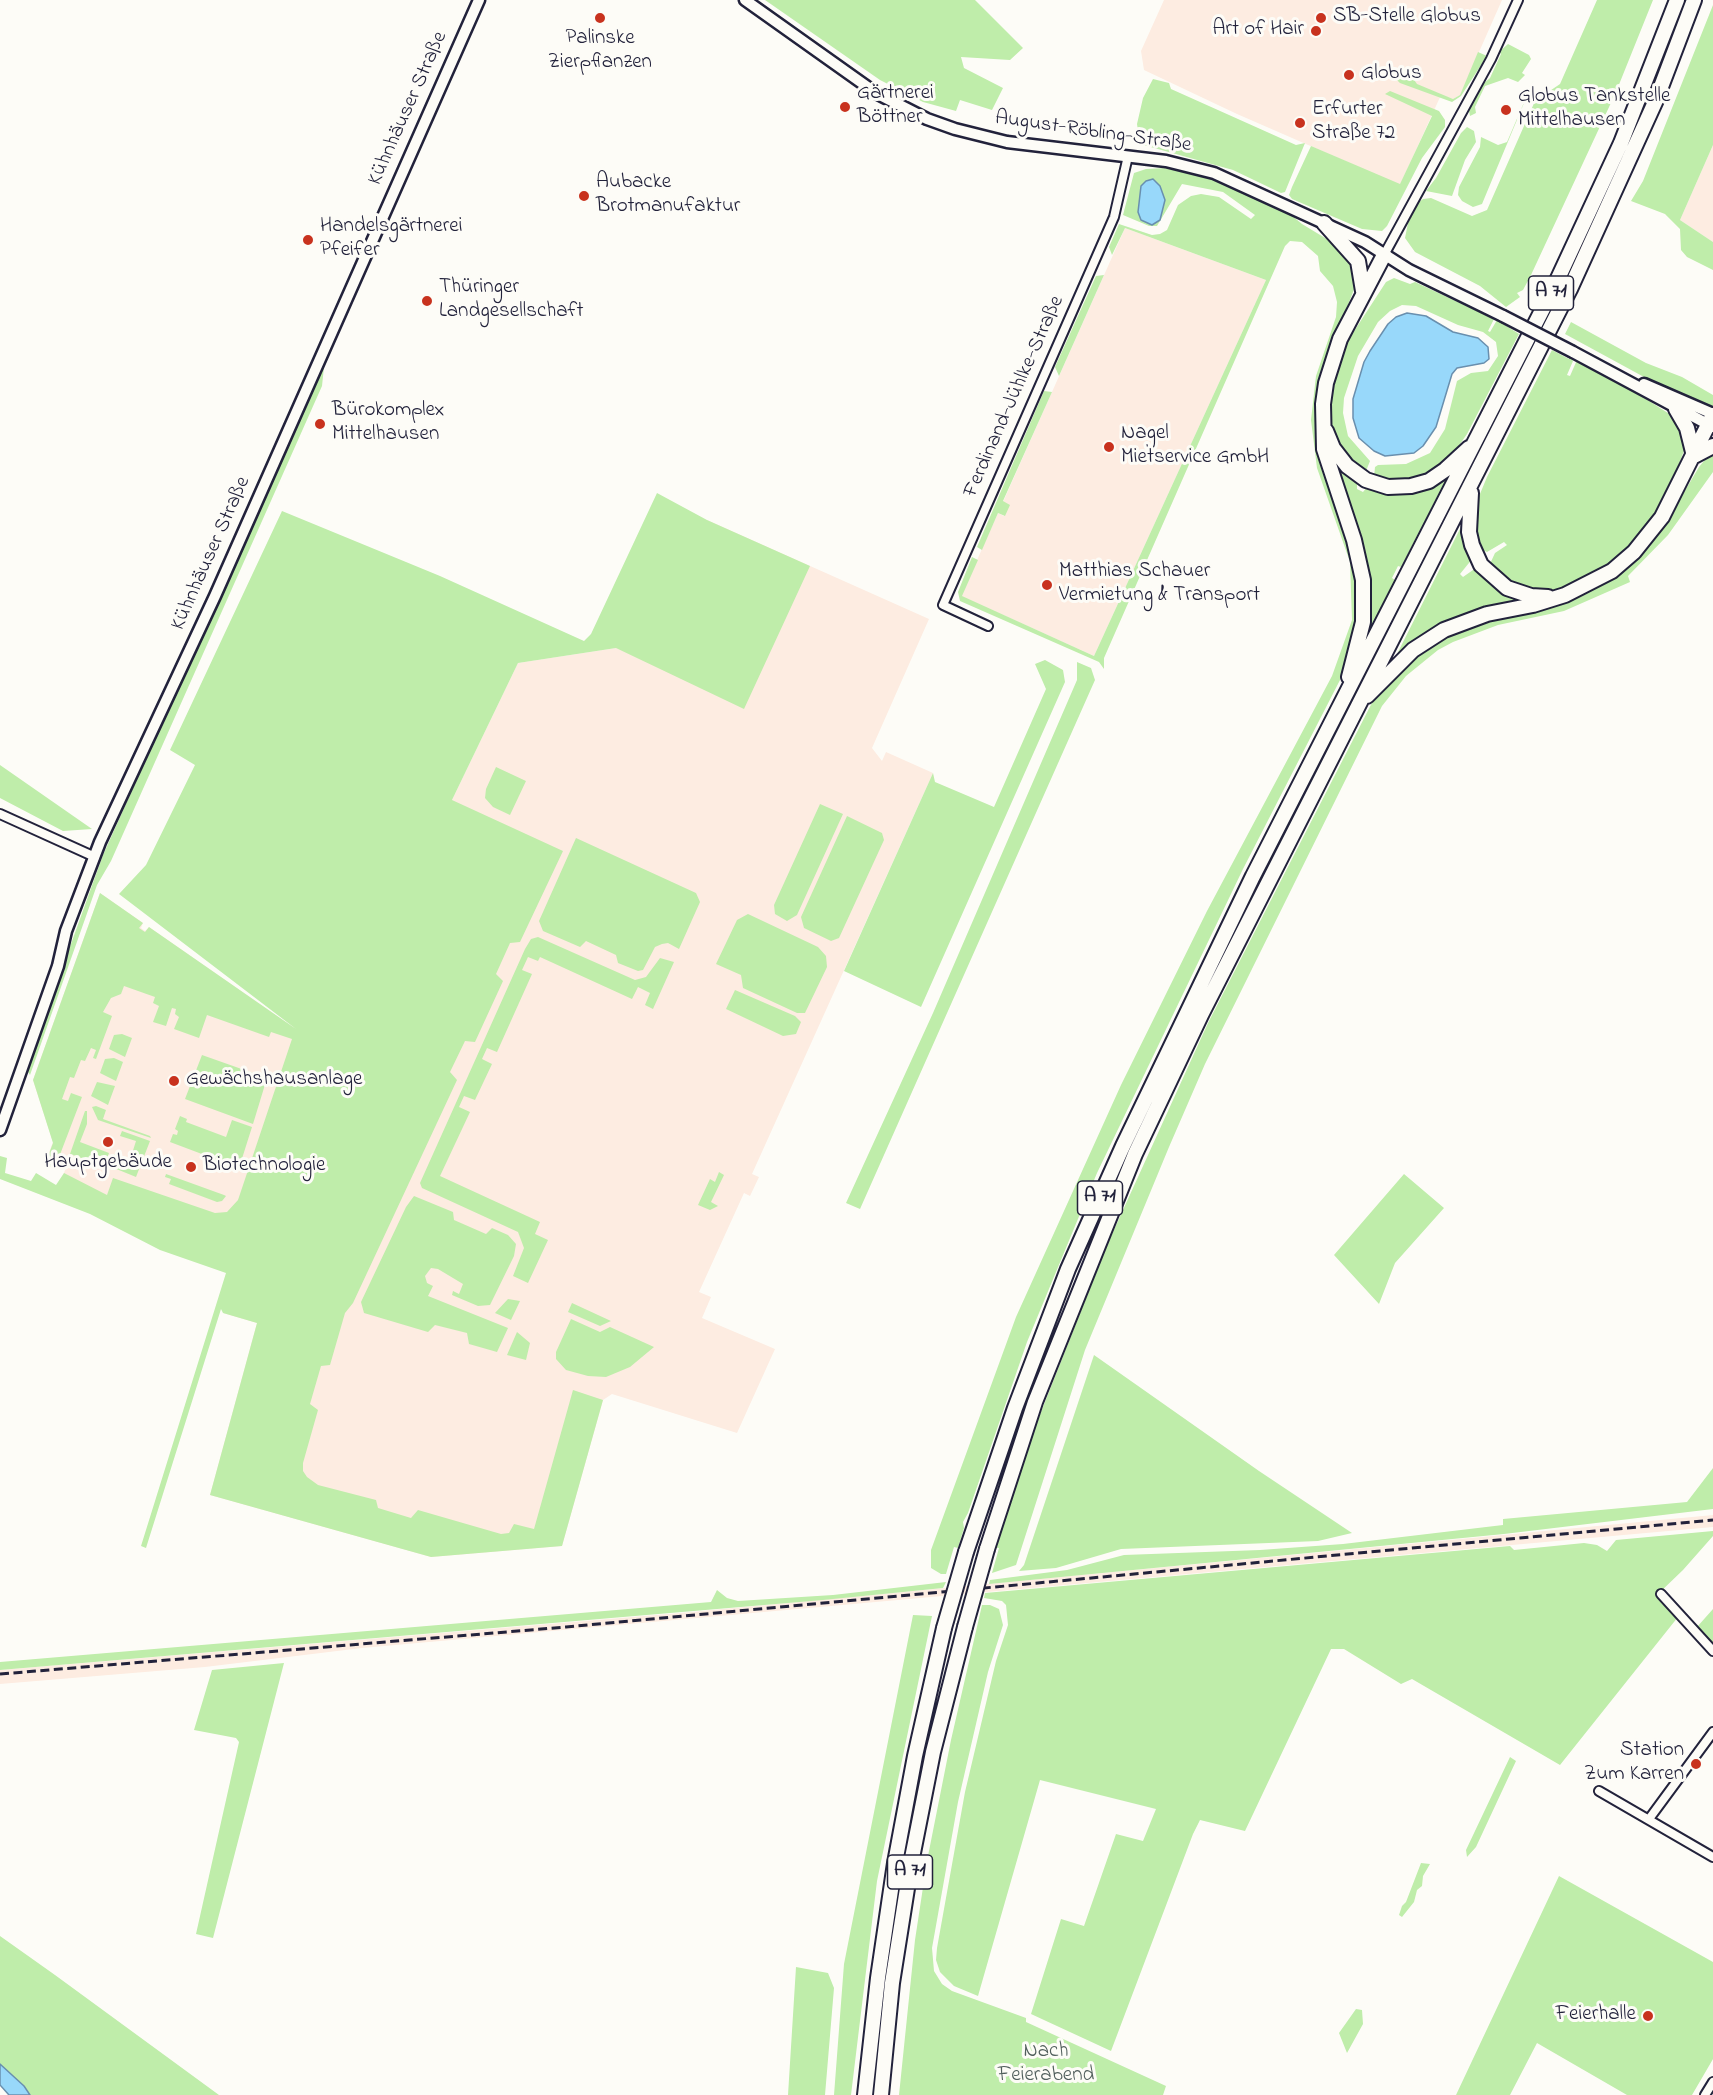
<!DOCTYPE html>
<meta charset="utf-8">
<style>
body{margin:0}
canvas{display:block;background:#fdfcf7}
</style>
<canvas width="1713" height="2095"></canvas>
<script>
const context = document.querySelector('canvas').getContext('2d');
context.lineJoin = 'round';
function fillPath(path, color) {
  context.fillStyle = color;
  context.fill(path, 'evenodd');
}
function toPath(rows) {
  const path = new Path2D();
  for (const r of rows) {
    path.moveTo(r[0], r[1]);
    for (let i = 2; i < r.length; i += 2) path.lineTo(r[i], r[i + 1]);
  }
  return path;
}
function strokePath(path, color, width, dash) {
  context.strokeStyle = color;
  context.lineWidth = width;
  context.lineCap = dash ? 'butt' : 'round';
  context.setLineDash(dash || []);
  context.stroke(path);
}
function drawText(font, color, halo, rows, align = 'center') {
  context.font = font + ' "Indie Flower",sans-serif';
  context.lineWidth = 6;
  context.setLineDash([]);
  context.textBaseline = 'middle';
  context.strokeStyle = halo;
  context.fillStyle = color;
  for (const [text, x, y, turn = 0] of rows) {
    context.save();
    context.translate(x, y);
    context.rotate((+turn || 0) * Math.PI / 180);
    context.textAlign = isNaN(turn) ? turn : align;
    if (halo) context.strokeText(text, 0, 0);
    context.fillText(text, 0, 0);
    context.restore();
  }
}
const built = toPath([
 [1164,0,1502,0,1460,95,1453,99,1441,95,1400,185,1237,114,1144,70,1141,51],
 [1713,145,1713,242,1680,220],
 [1125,228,1266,280,1094,656,961,596,998,513,1004,516,1003,502],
 [707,520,929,619,872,748,882,761,886,752,933,773,752,1174,759,1177,750,1196,744,1193,699,1292,711,1297,702,1318,775,1349,737,1433,612,1394,603,1400,562,1546,431,1557,210,1495,257,1323,223,1313,452,800,518,663,616,648],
 [100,893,143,923,141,928,145,931,149,927,317,1044,228,1255,63,1176,66,1167,46,1160,53,1142,33,1080],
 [1713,1515,1713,1527,362,1648,205,1667,0,1684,0,1670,692,1612]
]);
const green = toPath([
 [765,0,975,0,1023,48,1010,60,961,57,964,68,1003,88,992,110,960,100,956,111,923,102,880,80],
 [1597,0,1653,0,1616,92,1531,275,1523,290,1517,293,1520,297,1506,307,1480,286,1415,252,1405,238,1408,223,1419,202,1423,199,1431,198,1472,216,1487,210,1535,101,1560,84],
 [1713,5,1713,145,1680,220,1713,242,1713,270,1687,257,1681,250,1680,229,1665,214,1631,201,1643,181],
 [1508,44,1529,55,1531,59,1522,73,1525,75,1518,82,1508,78,1485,86,1475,107,1476,113,1470,116,1469,111,1483,84,1490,78,1501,54,1499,52],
 [1478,52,1487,56,1461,96,1452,102,1400,83,1394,77,1397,69,1407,70,1417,84,1453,99,1460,95],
 [1153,79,1169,83,1171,89,1296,145,1305,143,1285,192,1281,193,1233,170,1140,144,1137,124,1143,98],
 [1534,79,1482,204,1473,207,1462,201,1458,195,1459,187,1480,147,1481,137,1498,145,1507,142],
 [1390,91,1439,111,1445,120,1445,127,1422,158,1387,226,1382,231,1362,229,1292,199,1289,195,1292,187,1311,146,1400,184,1432,116,1385,94],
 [1467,127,1474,131,1476,142,1465,160,1452,196,1426,191,1436,178,1461,133],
 [1165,168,1223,181,1285,210,1302,224,1340,247,1353,261,1356,284,1322,373,1345,527,1359,585,1357,625,1340,680,1243,869,1097,1173,1027,1342,968,1513,963,1522,964,1528,958,1548,954,1547,946,1574,941,1574,931,1568,931,1550,1016,1317,1121,1085,1207,911,1332,676,1352,620,1350,562,1317,468,1311,420,1316,376,1336,317,1337,302,1333,286,1320,271,1318,256,1302,242,1290,241,1285,246,1104,658,1104,669,1099,662,960,601,958,592,972,557,978,560,962,596,1094,656,1266,280,1125,228,1112,255,1109,247,1119,224,1152,235,1160,234,1167,230,1178,205,1191,196,1201,194,1219,197,1251,219,1255,215,1223,192,1182,184,1157,226,1149,226,1123,215,1134,173,1146,169],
 [1104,275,1059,376,1055,367,1096,276],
 [1394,278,1410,284,1415,282,1494,319,1488,331,1490,332,1497,320,1519,334,1467,434,1451,457,1426,478,1390,483,1374,477,1375,467,1378,465,1406,464,1430,453,1445,429,1457,381,1471,373,1488,371,1498,356,1496,342,1483,332,1458,325,1416,306,1402,305,1390,311,1378,322,1358,356,1344,398,1343,413,1348,436,1370,461,1366,471,1360,472,1350,464,1333,434,1330,411,1333,381,1349,339,1386,282],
 [347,312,324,367,322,386,111,861,97,885,30,1075,26,1069,103,855],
 [1571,322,1646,363,1682,377,1713,395,1713,407,1644,377,1565,334],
 [1552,350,1569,359,1570,357,1573,361,1567,375,1570,376,1577,360,1621,383,1671,415,1680,423,1685,448,1665,501,1637,541,1603,570,1563,589,1538,592,1514,586,1489,566,1495,553,1507,545,1504,542,1487,552,1478,548,1475,540,1475,506,1487,477],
 [1044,391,1052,392,1003,501,1010,505,1005,516,998,513,982,550,977,547],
 [1713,450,1713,472,1668,535,1628,576,1630,582,1564,611,1498,625,1453,642,1438,650,1406,676,1382,706,1205,1064,1169,1147,1085,1350,1016,1565,992,1573,999,1548,996,1548,1037,1422,1108,1243,1208,1023,1377,693,1409,658,1457,628,1562,602,1592,589,1618,572,1654,538,1670,516,1699,467],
 [1333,454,1357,482,1357,489,1363,492,1367,487,1449,474,1401,567,1398,566,1392,578,1395,580,1366,637],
 [657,493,707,520,810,566,744,709,616,648,518,663,452,800,563,851,520,942,510,943,496,974,503,981,475,1042,465,1041,450,1072,457,1080,353,1303,345,1313,330,1365,321,1366,310,1404,318,1410,303,1463,303,1471,307,1477,318,1485,376,1500,378,1508,411,1518,418,1510,501,1534,509,1533,514,1524,534,1529,573,1390,603,1400,562,1546,431,1557,210,1495,257,1323,223,1313,221,1309,146,1548,141,1546,226,1273,160,1250,90,1214,0,1179,0,1156,7,1158,5,1173,31,1181,36,1173,56,1185,64,1173,107,1195,113,1178,215,1213,227,1212,238,1200,292,1039,271,1032,269,1037,207,1015,199,1038,174,1029,179,1017,175,1014,176,1009,172,1008,166,1026,153,1022,159,1006,153,1003,155,997,124,986,121,994,111,998,103,1012,112,1016,96,1059,93,1058,96,1050,91,1048,85,1061,81,1060,74,1078,70,1077,62,1099,68,1101,71,1093,82,1097,56,1165,46,1168,44,1167,53,1143,33,1080,100,893,143,923,139,928,145,932,149,927,296,1029,119,894,146,865,195,765,170,750,282,511,440,576,584,641,591,634],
 [1464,521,1473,558,1460,574,1463,577,1473,570,1480,571,1530,600,1483,610,1393,662],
 [1045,660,1063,670,1065,682,921,1007,844,971,933,773,935,782,994,807,1046,689,1035,664],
 [1077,662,1091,668,1095,680,860,1209,846,1203,933,1013,1077,680],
 [0,765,92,829,63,831,0,798],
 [496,767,526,781,510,815,493,807,485,798,486,789],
 [820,804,843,814,797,915,787,921,775,914,774,905],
 [847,816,882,833,884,840,839,938,831,941,804,928,801,917],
 [576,838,696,893,700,902,679,949,668,943,662,944,655,947,643,970,638,971,618,963,616,955,586,941,580,947,543,931,539,921],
 [748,914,818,947,826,956,827,967,805,1013,797,1013,743,988,741,975,716,964,737,920],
 [538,937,635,980,646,977,660,958,674,962,653,1009,645,1005,650,993,638,987,632,999,540,957,538,961,528,957,522,970,532,974,497,1052,487,1048,482,1059,492,1064,475,1100,464,1096,459,1107,470,1112,440,1176,540,1222,535,1234,548,1240,528,1283,513,1276,524,1248,518,1232,422,1188,420,1183,525,949,531,939],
 [735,990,795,1016,801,1022,796,1034,783,1036,726,1009],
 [122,1034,132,1038,125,1057,109,1049,114,1035],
 [202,1055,267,1078,253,1124,185,1099],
 [114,1058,123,1062,116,1081,100,1073,105,1059],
 [97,1082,115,1086,108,1105,91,1096],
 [96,1106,106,1110,103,1119,150,1136,151,1138,98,1120,92,1107],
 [85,1111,87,1111,87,1124,80,1142,109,1153,104,1166,70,1154],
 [180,1116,187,1119,186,1122,226,1137,232,1120,252,1127,239,1168,170,1142,173,1134,177,1135,178,1131,175,1129],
 [122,1131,150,1141,136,1177,109,1166,114,1154,130,1160,136,1141,120,1136],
 [719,1172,724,1175,711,1202,718,1206,710,1210,698,1205,710,1179,715,1182],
 [166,1174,224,1195,226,1196,222,1201,217,1202,169,1184,171,1179,165,1177],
 [1404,1174,1444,1208,1395,1263,1379,1304,1334,1255],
 [414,1196,453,1212,454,1220,486,1234,492,1228,508,1235,516,1244,514,1256,490,1305,478,1306,452,1295,453,1291,459,1294,463,1284,438,1269,431,1268,425,1276,427,1283,433,1286,428,1296,508,1328,497,1352,469,1344,467,1333,435,1325,428,1332,364,1313,361,1302,406,1207],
 [508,1299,520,1301,511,1320,495,1313],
 [572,1303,611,1321,600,1326,568,1312],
 [571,1319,600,1332,610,1327,654,1347,630,1367,606,1377,588,1376,566,1370,556,1359,556,1352],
 [517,1332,530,1343,526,1360,507,1355],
 [1094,1355,1259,1471,1352,1533,1318,1541,1121,1549,1056,1568,1019,1571,1024,1565],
 [1713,1468,1713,1509,1504,1534,989,1584,990,1580,1067,1570,1124,1555,1260,1550,1343,1544,1503,1525,1503,1519,1687,1502],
 [1713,1531,1713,1536,1683,1570,1657,1595,1678,1617,1560,1765,1412,1679,1401,1684,1344,1649,1331,1649,1245,1831,1200,1820,1193,1834,1111,2051,1031,2014,1061,1919,1084,1926,1116,1834,1143,1841,1156,1809,1040,1780,978,1996,954,1986,940,1972,936,1960,937,1948,965,1792,996,1661,1008,1625,1006,1605,1002,1601,984,1598,985,1593,1510,1546,1514,1550,1584,1543,1597,1545,1607,1551,1616,1540],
 [946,1582,943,1588,823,1600,0,1670,0,1662,711,1602,717,1590,727,1598,738,1601,833,1595],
 [982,1605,990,1605,999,1609,1003,1625,988,1672,958,1802,932,1948,934,1971,942,1984,952,1991,1026,2018,1026,2022,1166,2086,1163,2095,899,2095,915,1940,927,1861,951,1740],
 [1713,1609,1713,1645,1697,1627],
 [913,1615,932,1616,877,1881,851,2095,834,2095,844,1964],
 [284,1663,213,1938,196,1934,239,1742,236,1738,194,1730,212,1670],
 [1510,1757,1516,1761,1476,1847,1467,1857,1466,1850],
 [1421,1863,1430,1864,1423,1876,1422,1886,1417,1890,1414,1902,1402,1917,1399,1915,1402,1906,1406,1902],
 [1559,1876,1713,1962,1713,2059,1692,2095,1627,2095,1537,2043,1510,2095,1456,2095],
 [0,1936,55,1975,219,2095,30,2095,0,2064],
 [796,1967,828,1973,834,1988,825,2095,788,2095],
 [1356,2009,1362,2010,1363,2024,1347,2053,1339,2033]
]);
const water = toPath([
 [1153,179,1160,186,1165,200,1160,220,1152,225,1141,220,1138,212,1141,186,1146,181,1153,179],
 [1407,313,1426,316,1453,332,1478,338,1488,347,1489,359,1484,363,1457,368,1452,374,1436,427,1423,446,1414,453,1385,456,1374,451,1359,438,1353,418,1353,399,1364,362,1370,351,1388,324,1396,317,1407,313],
 [0,2064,24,2086,30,2095,9,2095,0,2085,0,2064]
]);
const street = toPath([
 [1384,255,1491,59,1518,0],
 [988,626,943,605,1114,217,1128,156],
 [0,814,95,857],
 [1661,1594,1713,1651],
 [1599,1791,1713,1857],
 [1649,1819,1713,1732],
 [1705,2095,1713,2082]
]);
const secondary = toPath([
 [745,0,876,93,927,119,955,129,1007,142,1166,161,1214,173,1365,242,1409,270,1503,316],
 [1573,352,1713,427],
 [1644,384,1713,414],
 [0,1130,58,966,66,931,100,842,215,596,479,0]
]);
const highway = toPath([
 [1324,223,1358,261,1363,291],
 [1676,409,1687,428,1694,456],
 [1326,431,1333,448,1347,466,1366,480,1388,487,1411,486,1429,481,1445,470,1469,448],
 [1694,456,1713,446],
 [1471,493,1469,532,1472,545,1481,565,1507,588,1531,596,1548,597],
 [1349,677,1363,622,1363,580,1354,540,1324,449,1323,404,1326,383,1340,339,1384,255],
 [1367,696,1413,650,1444,630,1487,614,1533,605,1565,595,1612,571,1634,552,1662,517,1713,415],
 [987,1549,1035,1402,1135,1154,1202,1013,1570,289,1656,100,1694,0],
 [966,1552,1015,1408,1068,1269,1123,1146,1253,876,1555,285,1621,143,1677,0],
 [865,2095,878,1978,895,1863,915,1756,944,1628],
 [881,2095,892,1983,911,1863,933,1752,965,1627]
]);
const rail = toPath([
 [0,1674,566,1627,1713,1520]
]);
const secondaryBridge = toPath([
 [1503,316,1573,352]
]);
const highwayBridge = toPath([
 [965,1627,987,1549],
 [944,1628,966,1552]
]);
const markers = [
 [600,18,6,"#c8321e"],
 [1321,18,6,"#c8321e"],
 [1316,31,6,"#c8321e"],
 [1349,75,6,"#c8321e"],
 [845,107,6,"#c8321e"],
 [1506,110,6,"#c8321e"],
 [1300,123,6,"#c8321e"],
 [584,196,6,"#c8321e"],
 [308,240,6,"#c8321e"],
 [427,301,6,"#c8321e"],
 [320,424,6,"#c8321e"],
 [1109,447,6,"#c8321e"],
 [1047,585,6,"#c8321e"],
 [174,1081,6,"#c8321e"],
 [108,1142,6,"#c8321e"],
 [191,1167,6,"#c8321e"],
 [1696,1764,6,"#c8321e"],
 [1648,2016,6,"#c8321e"]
];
const shields = [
 [1551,293,45],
 [1100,1198,45],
 [910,1872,45]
];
const shieldNames = [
 ["A 71",1551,293],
 ["A 71",1100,1198],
 ["A 71",910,1872]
];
const poiNames = [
 ["SB-Stelle Globus",1333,18],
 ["Art of Hair",1304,31,"right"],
 ["Palinske",600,40,"center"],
 ["Zierpflanzen",600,64,"center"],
 ["Globus",1361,75],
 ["Gärtnerei",857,95],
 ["Böttner",857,119],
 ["Globus Tankstelle",1518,98],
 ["Mittelhausen",1518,122],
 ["Erfurter",1312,111],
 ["Straße 72",1312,135],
 ["Aubacke",596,184],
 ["Brotmanufaktur",596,208],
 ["Handelsgärtnerei",320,228],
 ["Pfeifer",320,252],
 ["Thüringer",439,289],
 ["Landgesellschaft",439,313],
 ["Bürokomplex",332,412],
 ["Mittelhausen",332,436],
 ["Nagel",1121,435],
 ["Mietservice GmbH",1121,459],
 ["Matthias Schauer",1059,573],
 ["Vermietung & Transport",1059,597],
 ["Gewächshausanlage",186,1081],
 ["Hauptgebäude",108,1164,"center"],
 ["Biotechnologie",203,1167],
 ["Station",1684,1752,"right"],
 ["Zum Karren",1684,1776,"right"],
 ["Feierhalle",1636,2016,"right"]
];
const streetNames = [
 ["Kühnhäuser Straße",409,109,-66],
 ["August-Röbling-Straße",1093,133,8],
 ["Ferdinand-Jühlke-Straße",1015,397,-66],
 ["Kühnhäuser Straße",212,554,-66]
];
const parkNames = [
 ["Nach",1046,2053],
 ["Feierabend",1046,2077]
];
fillPath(built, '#fdece1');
fillPath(green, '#bfedaa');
fillPath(water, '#98d8fa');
strokePath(water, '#698fae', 1.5);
strokePath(street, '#22223b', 12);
strokePath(secondary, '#22223b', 15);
strokePath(highway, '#22223b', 18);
strokePath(street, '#fdfcf7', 8);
strokePath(secondary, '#fdfcf7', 10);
strokePath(highway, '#fdfcf7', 14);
strokePath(rail, '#22223b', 3, [9, 4.5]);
strokePath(secondaryBridge, '#22223b', 15, []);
strokePath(highwayBridge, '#22223b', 18, []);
strokePath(secondaryBridge, '#fdfcf7', 10);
strokePath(highwayBridge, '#fdfcf7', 14);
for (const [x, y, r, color] of markers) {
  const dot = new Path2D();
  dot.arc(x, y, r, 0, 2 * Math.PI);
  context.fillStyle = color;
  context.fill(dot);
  strokePath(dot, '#fdfcf7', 2);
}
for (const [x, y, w] of shields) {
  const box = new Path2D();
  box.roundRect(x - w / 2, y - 17, w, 34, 4.5);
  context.fillStyle = '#fdfcf7';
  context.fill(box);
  strokePath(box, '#22223b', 1.5);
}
drawText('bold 20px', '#22223b', null, shieldNames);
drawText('21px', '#22223b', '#fdfcf7', poiNames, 'left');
drawText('21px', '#22223b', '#fdfcf7', streetNames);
drawText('21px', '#515f5c', '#fdfcf7', parkNames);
</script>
